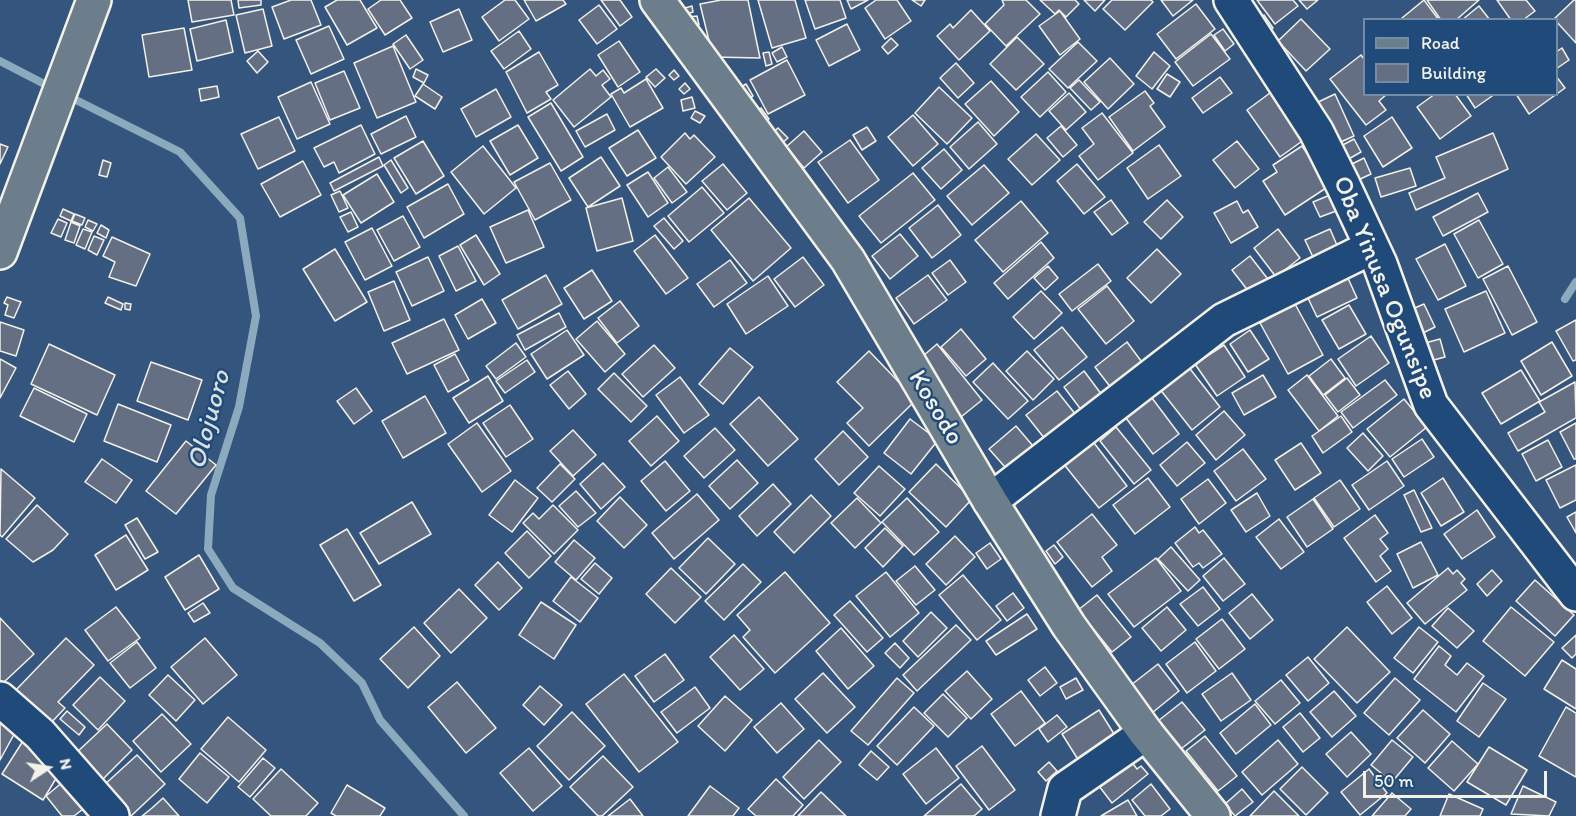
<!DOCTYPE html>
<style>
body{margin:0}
#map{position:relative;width:1576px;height:816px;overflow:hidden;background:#34557d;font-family:Itim,sans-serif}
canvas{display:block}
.legend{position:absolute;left:1363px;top:18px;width:195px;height:78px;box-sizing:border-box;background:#1f4a7a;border:2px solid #748da6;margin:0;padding:8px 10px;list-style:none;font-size:18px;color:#f4f1e8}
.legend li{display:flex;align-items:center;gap:12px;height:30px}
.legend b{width:30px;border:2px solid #748da6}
.north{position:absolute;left:18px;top:738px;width:60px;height:60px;-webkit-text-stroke:4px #1f4a7a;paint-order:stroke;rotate:78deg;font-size:16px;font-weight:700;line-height:24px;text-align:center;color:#f4f1e8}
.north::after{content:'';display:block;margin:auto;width:21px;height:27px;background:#f4f1e8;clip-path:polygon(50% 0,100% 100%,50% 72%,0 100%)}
.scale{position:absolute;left:1363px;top:771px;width:184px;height:27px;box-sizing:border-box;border:3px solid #f4f1e8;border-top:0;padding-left:8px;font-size:18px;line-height:21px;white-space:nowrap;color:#f4f1e8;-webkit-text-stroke:4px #1f4a7a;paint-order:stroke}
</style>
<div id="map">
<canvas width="1576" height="816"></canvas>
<ul class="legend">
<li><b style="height:8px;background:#6c7d8b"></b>Road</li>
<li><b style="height:16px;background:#646f84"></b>Building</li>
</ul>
<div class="north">N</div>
<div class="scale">50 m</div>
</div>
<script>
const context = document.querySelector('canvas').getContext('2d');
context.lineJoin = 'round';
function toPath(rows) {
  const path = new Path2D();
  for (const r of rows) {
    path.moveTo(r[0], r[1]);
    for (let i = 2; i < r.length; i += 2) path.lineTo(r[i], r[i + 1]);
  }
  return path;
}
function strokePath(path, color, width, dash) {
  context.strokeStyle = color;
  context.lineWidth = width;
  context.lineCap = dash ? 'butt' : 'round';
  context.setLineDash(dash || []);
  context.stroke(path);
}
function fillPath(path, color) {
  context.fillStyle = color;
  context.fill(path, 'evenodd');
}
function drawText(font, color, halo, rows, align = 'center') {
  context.font = font + ' Itim,sans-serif';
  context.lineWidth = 4.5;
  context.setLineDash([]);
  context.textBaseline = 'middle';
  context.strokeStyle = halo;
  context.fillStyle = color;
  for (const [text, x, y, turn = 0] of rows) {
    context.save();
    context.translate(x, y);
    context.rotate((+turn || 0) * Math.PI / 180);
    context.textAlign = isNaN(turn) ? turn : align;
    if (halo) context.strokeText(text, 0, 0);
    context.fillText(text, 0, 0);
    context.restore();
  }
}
const stream = toPath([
 [0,61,52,88],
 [66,95,180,152,240,218,256,316,239,407,211,495,208,549,233,588,320,643,362,683,380,720,464,816],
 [1565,299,1576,282]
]);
const building = toPath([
 [188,0,231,0,234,15,192,22,188,0],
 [238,0,261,0,261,5,239,8,238,0],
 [291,0,311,0,321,25,284,39,272,7,291,0],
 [337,0,360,0,377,28,347,45,325,7,337,0],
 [381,0,400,0,412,18,385,35,368,9,381,0],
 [505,0,515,0,529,19,499,41,482,17,505,0],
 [524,0,563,0,566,4,536,21,524,0],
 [601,0,620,0,632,17,620,26,601,0],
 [721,0,748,0,760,58,713,57,700,4,721,0],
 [758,0,795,0,806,38,772,48,758,0],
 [805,0,840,0,846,18,815,29,805,0],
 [847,0,868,0,851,9,847,0],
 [876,0,897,0,911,21,885,39,865,8,876,0],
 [912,0,925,0,921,6,912,0],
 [1002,0,1026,0,1040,14,1006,46,985,24,1004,5,1002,0],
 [1040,0,1075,0,1079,4,1066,17,1059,10,1055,14,1040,0],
 [1084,0,1105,0,1095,11,1084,0],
 [1112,0,1151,0,1153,2,1125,30,1103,9,1112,0],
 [1161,0,1193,0,1173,16,1161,0],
 [1257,0,1293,0,1298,6,1275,24,1257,0],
 [1299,0,1318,0,1307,9,1299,0],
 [1424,0,1439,20,1403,20,1402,18,1424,0],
 [1427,0,1479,0,1456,20,1441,20,1427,0],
 [1497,0,1526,0,1535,11,1523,20,1511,20,1497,0],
 [1574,0,1576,0,1576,43,1554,19,1574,0],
 [1196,4,1215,29,1176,59,1157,34,1196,4],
 [599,5,617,29,597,44,579,20,599,5],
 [692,6,693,12,687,14,685,8,692,6],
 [1479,6,1490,20,1462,20,1479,6],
 [263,9,272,46,245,53,236,15,263,9],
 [459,9,472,40,443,52,430,22,459,9],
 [971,10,990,31,959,60,937,36,950,24,953,28,971,10],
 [1060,11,1080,39,1060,55,1039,26,1060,11],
 [1264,15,1273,28,1261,36,1252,23,1264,15],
 [697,16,699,25,690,26,688,17,697,16],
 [1301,19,1330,49,1306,71,1278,41,1301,19],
 [226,20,233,52,197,61,190,29,226,20],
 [847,24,860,50,829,66,816,40,847,24],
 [329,26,344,59,311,74,296,40,329,26],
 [184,28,192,70,149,77,142,35,184,28],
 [1223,29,1234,44,1225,51,1214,35,1223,29],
 [519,31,531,49,504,69,491,51,519,31],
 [1211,34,1230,59,1193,86,1175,62,1211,34],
 [406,35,423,60,410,69,393,44,406,35],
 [1017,37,1044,64,1016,90,990,64,1017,37],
 [891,38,898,45,888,54,882,47,891,38],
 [619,41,640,72,618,87,598,55,619,41],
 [1078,42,1097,61,1068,88,1049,69,1078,42],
 [393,46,416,102,377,118,354,63,393,46],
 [782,47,787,57,777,62,772,53,782,47],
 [1562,48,1569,60,1556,69,1556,52,1562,48],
 [258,51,268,62,257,73,247,61,258,51],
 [539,52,558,85,546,92,551,99,527,113,506,72,539,52],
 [769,52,772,64,766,66,763,53,769,52],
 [1154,52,1170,66,1152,89,1136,76,1154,52],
 [1361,55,1364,59,1364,94,1387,94,1379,101,1386,110,1366,125,1330,79,1361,55],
 [1110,58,1134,84,1108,109,1084,82,1110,58],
 [787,60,805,95,768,114,750,80,787,60],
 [956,63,974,83,958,98,940,78,956,63],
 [416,69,428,75,424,83,413,77,416,69],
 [590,69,596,76,603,70,610,79,602,85,611,97,574,127,553,100,590,69],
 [656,69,665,78,655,87,646,77,656,69],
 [674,70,679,76,674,80,669,75,674,70],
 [344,71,360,108,330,120,315,83,344,71],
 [1048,72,1066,92,1040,117,1021,97,1048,72],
 [1167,74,1180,82,1170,97,1157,89,1167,74],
 [1556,76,1565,88,1529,114,1516,94,1556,94,1556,76],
 [1220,77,1232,93,1203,113,1192,98,1220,77],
 [646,79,663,108,630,127,611,94,621,88,624,93,646,79],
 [1079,80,1100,102,1091,110,1070,88,1079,80],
 [991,81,1019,112,994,136,965,104,991,81],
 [311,82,330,124,297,139,278,97,311,82],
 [685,83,690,89,684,94,679,89,685,83],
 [423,84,442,97,435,109,415,96,423,84],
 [746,84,753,96,743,102,736,90,746,84],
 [217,86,219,97,201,101,199,89,217,86],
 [939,87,972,118,947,144,915,113,939,87],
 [1278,87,1312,134,1280,157,1247,110,1278,87],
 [496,89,511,117,476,137,461,109,496,89],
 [1145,91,1154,103,1150,106,1165,127,1133,151,1109,117,1145,91],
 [1069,93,1086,112,1066,130,1049,111,1069,93],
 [1335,94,1354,136,1332,146,1314,104,1335,94],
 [1435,94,1455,94,1471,116,1440,139,1417,107,1435,94],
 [1466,94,1495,94,1475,108,1466,94],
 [692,97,695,108,683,111,681,100,692,97],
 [551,103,583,157,561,171,528,117,551,103],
 [761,108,769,119,763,123,755,112,761,108],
 [695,111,705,116,700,123,691,118,695,111],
 [1102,113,1133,153,1098,180,1079,156,1094,144,1082,128,1102,113],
 [607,114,615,130,585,147,576,131,607,114],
 [913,115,938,144,913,166,888,137,913,115],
 [406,116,416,137,381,154,371,134,406,116],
 [279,117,295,151,258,169,241,134,279,117],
 [1392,117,1412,148,1383,167,1364,136,1392,117],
 [978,122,997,144,969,169,950,147,978,122],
 [361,125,375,154,339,173,334,162,324,167,314,148,361,125],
 [518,125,538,158,510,175,490,141,518,125],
 [1061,126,1077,145,1063,157,1047,138,1061,126],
 [867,127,876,141,862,150,853,135,867,127],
 [778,128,788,138,781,144,771,134,778,128],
 [638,130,656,158,627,176,609,148,638,130],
 [804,131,822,152,804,168,786,147,804,131],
 [685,133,690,139,694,135,715,157,686,184,661,157,685,133],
 [1493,133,1508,169,1416,210,1409,193,1445,178,1436,157,1493,133],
 [1036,134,1060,160,1032,185,1008,159,1036,134],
 [1354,139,1361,152,1345,161,1337,148,1354,139],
 [850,140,879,180,848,203,818,162,850,140],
 [423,141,444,176,416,194,394,158,423,141],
 [1237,141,1259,169,1235,188,1213,160,1237,141],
 [0,144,8,147,0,164,0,144],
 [1159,145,1181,176,1148,199,1127,168,1159,145],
 [483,146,516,188,484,214,451,172,483,146],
 [1302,146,1329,186,1285,215,1263,181,1277,172,1273,165,1302,146],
 [944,149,962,170,941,189,922,168,944,149],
 [379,157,383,166,334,191,330,183,379,157],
 [601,157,620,186,588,207,569,178,601,157],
 [1364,158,1371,174,1356,181,1348,166,1364,158],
 [103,160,111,163,107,177,99,175,103,160],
 [391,160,408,188,401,193,384,165,391,160],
 [303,161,321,195,280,217,261,184,303,161],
 [550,163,571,200,535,220,514,182,550,163],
 [723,164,747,193,727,210,702,181,723,164],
 [1077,164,1105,197,1084,214,1057,181,1077,164],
 [984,165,1009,193,972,225,947,196,984,165],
 [668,167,687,192,672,203,654,178,668,167],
 [1410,168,1416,186,1381,197,1375,178,1410,168],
 [648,172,668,203,648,217,627,185,648,172],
 [913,173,935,200,881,243,859,216,913,173],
 [377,174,394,202,361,223,343,195,377,174],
 [448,184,464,214,424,238,407,207,448,184],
 [702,187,724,213,689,242,668,216,702,187],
 [340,191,348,208,339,212,331,195,340,191],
 [1478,193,1488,212,1443,236,1433,217,1478,193],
 [1330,195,1336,211,1320,217,1313,202,1330,195],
 [622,198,633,241,597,251,586,208,622,198],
 [749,198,791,248,753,281,711,230,749,198],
 [1111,200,1128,223,1112,235,1094,212,1111,200],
 [1167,200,1183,217,1161,239,1144,222,1167,200],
 [1021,201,1048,233,1003,272,975,240,1021,201],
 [1237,201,1243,213,1248,210,1258,227,1231,243,1214,213,1237,201],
 [938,205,961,235,932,258,909,228,938,205],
 [63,209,74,214,71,221,60,216,63,209],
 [528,210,544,247,506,263,490,227,528,210],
 [351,212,358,227,348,232,340,217,351,212],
 [75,214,85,218,82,225,72,221,75,214],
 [403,216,420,247,394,261,377,230,403,216],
 [664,218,683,241,674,249,654,226,664,218],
 [58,219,67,223,61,237,51,233,58,219],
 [88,220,97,224,93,231,85,227,88,220],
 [1479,220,1503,264,1478,278,1454,234,1479,220],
 [71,222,80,226,74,243,65,240,71,222],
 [101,225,109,230,106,238,97,233,101,225],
 [372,228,392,266,365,280,345,242,372,228],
 [83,229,92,232,85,249,76,245,83,229],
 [1278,229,1300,258,1276,277,1254,248,1278,229],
 [1330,229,1343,259,1319,270,1305,240,1330,229],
 [900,234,918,256,890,279,872,256,900,234],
 [476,235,500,274,484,285,460,245,476,235],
 [655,235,688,278,666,294,634,251,655,235],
 [94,236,104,240,97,255,88,250,94,236],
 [112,237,150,254,136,286,109,277,115,262,103,256,112,237],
 [1041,242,1054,258,1008,299,994,283,1041,242],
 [1445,244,1466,286,1438,300,1416,259,1445,244],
 [458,246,476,281,456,291,439,256,458,246],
 [335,249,367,302,335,321,303,269,335,249],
 [1157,249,1181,274,1151,303,1127,278,1157,249],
 [1250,256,1274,287,1256,301,1232,270,1250,256],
 [428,257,444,291,412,306,396,272,428,257],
 [803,257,824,285,795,307,774,279,803,257],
 [730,260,747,283,714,307,697,284,730,260],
 [950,260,966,282,948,295,932,273,950,260],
 [1098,264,1111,281,1072,311,1059,294,1098,264],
 [1048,266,1058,278,1045,290,1034,278,1048,266],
 [1508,266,1537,322,1512,335,1483,279,1508,266],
 [592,270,612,301,584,319,564,288,592,270],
 [546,275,562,304,518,329,502,300,546,275],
 [928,275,947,300,914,324,896,298,928,275],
 [768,276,788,306,746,334,727,304,768,276],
 [1347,276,1357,298,1317,317,1306,294,1347,276],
 [394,281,410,320,384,331,368,292,394,281],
 [1107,286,1134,321,1106,344,1078,309,1107,286],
 [1041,291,1062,313,1034,339,1013,317,1041,291],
 [1486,291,1505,333,1464,352,1445,309,1486,291],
 [7,297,21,302,14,318,5,315,8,305,4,303,7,297],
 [108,297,123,304,121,310,105,303,108,297],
 [482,299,496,323,468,339,455,315,482,299],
 [620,301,639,326,617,343,598,318,620,301],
 [125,303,131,304,130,310,125,309,125,303],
 [1295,304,1323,355,1288,374,1260,323,1295,304],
 [1424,304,1435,327,1421,334,1410,310,1424,304],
 [1349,305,1366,334,1339,349,1322,320,1349,305],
 [559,313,566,327,525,350,517,335,559,313],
 [444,319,459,350,407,374,392,343,444,319],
 [1576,320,1576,360,1573,361,1556,331,1576,320],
 [597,321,625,354,605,372,576,339,597,321],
 [0,322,24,330,16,356,0,351,0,322],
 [1062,327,1087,357,1059,380,1034,350,1062,327],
 [961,329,986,359,966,376,941,347,961,329],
 [567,330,584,355,547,379,531,354,567,330],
 [1250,330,1269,359,1248,372,1230,344,1250,330],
 [1371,336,1389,363,1356,386,1338,359,1371,336],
 [1440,339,1445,357,1430,361,1425,343,1440,339],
 [1127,342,1147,369,1115,393,1095,367,1127,342],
 [1552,342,1572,376,1541,395,1521,361,1552,342],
 [516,343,526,357,496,379,486,366,516,343],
 [49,344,115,375,97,415,31,384,49,344],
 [937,344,982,400,961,417,916,362,937,344],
 [654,345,675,368,643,397,622,374,654,345],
 [1224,345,1245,377,1217,396,1195,364,1224,345],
 [730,348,753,367,723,404,699,384,730,348],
 [869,351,916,400,869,446,847,423,863,408,837,382,869,351],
 [1027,351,1054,379,1033,400,1006,371,1027,351],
 [455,354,469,380,448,392,434,365,455,354],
 [0,359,16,368,0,398,0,359],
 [1331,359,1345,378,1323,395,1309,376,1331,359],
 [527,360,535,372,505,393,496,381,527,360],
 [151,362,202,380,188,420,137,401,151,362],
 [993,363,1028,401,1008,419,973,382,993,363],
 [1187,365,1220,407,1192,430,1159,388,1187,365],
 [1521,370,1540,401,1501,424,1482,393,1521,370],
 [568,371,586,394,569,409,550,385,568,371],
 [1084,371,1102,395,1082,411,1064,387,1084,371],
 [614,373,647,406,631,422,598,389,614,373],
 [1263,375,1276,397,1244,415,1232,393,1263,375],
 [1307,375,1338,416,1319,431,1288,390,1307,375],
 [488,376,503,401,469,423,453,398,488,376],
 [680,377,709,415,684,433,656,395,680,377],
 [1347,378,1360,395,1338,412,1325,395,1347,378],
 [1385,380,1397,395,1353,428,1341,412,1385,380],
 [1575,382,1576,418,1518,451,1508,433,1545,412,1539,402,1575,382],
 [34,388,87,414,74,442,20,416,34,388],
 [356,388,372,411,354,424,337,401,356,388],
 [1057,391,1080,420,1049,444,1026,415,1057,391],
 [425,396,446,433,403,458,382,421,425,396],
 [759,397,798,439,768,466,730,424,759,397],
 [1152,398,1179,434,1153,454,1126,418,1152,398],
 [1404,399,1427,427,1390,457,1367,429,1404,399],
 [118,404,171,425,157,462,104,441,118,404],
 [510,405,533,439,506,457,483,423,510,405],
 [1224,411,1245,435,1216,460,1196,435,1224,411],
 [657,416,679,441,651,466,629,441,657,416],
 [1341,416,1352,432,1323,453,1312,436,1341,416],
 [910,419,938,440,911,474,884,453,910,419],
 [477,423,511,471,482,492,448,444,477,423],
 [1576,423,1576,459,1574,459,1560,432,1576,423],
 [1016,426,1039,453,1013,476,989,449,1016,426],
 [1116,427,1151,470,1134,484,1100,441,1116,427],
 [715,428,735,450,704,478,684,456,715,428],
 [573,430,596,455,573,476,550,451,573,430],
 [843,431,868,457,839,485,815,459,843,431],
 [1363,433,1383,456,1368,471,1347,448,1363,433],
 [1091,439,1127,486,1099,508,1062,462,1091,439],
 [1422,439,1434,457,1404,477,1392,459,1422,439],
 [1548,440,1562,467,1536,481,1522,454,1548,440],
 [186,441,216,465,176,514,146,491,186,441],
 [1187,442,1205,463,1177,486,1160,465,1187,442],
 [1301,443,1321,473,1295,490,1275,460,1301,443],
 [1243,449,1266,479,1236,501,1214,471,1243,449],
 [102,459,132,480,116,503,85,482,102,459],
 [737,460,758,483,730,509,709,486,737,460],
 [665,461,690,491,666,511,641,481,665,461],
 [1387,461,1404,486,1369,510,1352,485,1387,461],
 [603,463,625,487,601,509,580,484,603,463],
 [560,464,575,479,552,502,537,488,560,464],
 [936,464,972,499,946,527,909,492,936,464],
 [1576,465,1576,500,1560,508,1546,480,1576,465],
 [879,466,905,489,880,516,854,493,879,466],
 [1,469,35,498,2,537,0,535,1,469],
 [1148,478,1170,507,1135,534,1113,505,1148,478],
 [1443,478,1464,512,1441,526,1421,493,1443,478],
 [1208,479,1226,503,1199,524,1181,499,1208,479],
 [515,480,538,498,512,532,489,515,515,480],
 [1340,480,1360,509,1334,527,1314,498,1340,480],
 [773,484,791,504,757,536,739,516,773,484],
 [1414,490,1432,528,1421,532,1404,495,1414,490],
 [576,491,596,513,578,527,559,506,576,491],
 [1257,493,1270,516,1246,532,1231,510,1257,493],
 [697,494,719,520,674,559,652,533,697,494],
 [811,495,831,516,794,553,774,532,811,495],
 [620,497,647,525,624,548,597,521,620,497],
 [857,498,881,523,855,548,831,523,857,498],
 [907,498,939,532,914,555,882,522,907,498],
 [1313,499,1333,529,1307,547,1287,517,1313,499],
 [412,502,431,534,379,564,360,533,412,502],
 [37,505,68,534,53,550,33,562,6,539,37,505],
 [553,505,578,530,554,554,523,523,533,513,539,519,553,505],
 [1477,510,1495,537,1462,559,1444,534,1477,510],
 [1576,512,1576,533,1567,517,1576,512],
 [1092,514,1117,545,1102,557,1112,571,1092,587,1057,542,1092,514],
 [1375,515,1388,533,1380,539,1388,549,1380,556,1391,571,1376,582,1344,538,1375,515],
 [137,518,158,552,145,559,125,525,137,518],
 [1279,519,1304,552,1281,569,1256,537,1279,519],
 [1195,527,1199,533,1203,530,1222,554,1203,568,1199,563,1193,567,1175,543,1195,527],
 [885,528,903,546,883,567,865,548,885,528],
 [347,529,381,585,354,601,320,545,347,529],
 [527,531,551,556,529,578,505,553,527,531],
 [126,535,148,570,116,590,95,555,126,535],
 [955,536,975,557,946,585,926,564,955,536],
 [708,538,735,564,706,594,679,568,708,538],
 [574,540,595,558,576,580,555,562,574,540],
 [1421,542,1438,575,1413,588,1397,554,1421,542],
 [990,543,1001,559,987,569,976,553,990,543],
 [1054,545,1063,557,1055,564,1046,551,1054,545],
 [1171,547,1200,580,1188,591,1158,559,1171,547],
 [199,555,219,589,185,610,165,577,199,555],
 [1156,558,1181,591,1134,627,1108,594,1156,558],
 [1224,558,1245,584,1223,601,1203,576,1224,558],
 [498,562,522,588,499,610,475,585,498,562],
 [595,563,612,578,599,594,581,579,595,563],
 [743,564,761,582,724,620,705,601,743,564],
 [915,566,935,590,916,605,896,581,915,566],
 [671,568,701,597,675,623,646,594,671,568],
 [1448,568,1453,574,1457,570,1465,579,1461,583,1467,590,1425,624,1407,603,1448,568],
 [1492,570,1502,581,1487,596,1477,584,1492,570],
 [785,572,830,623,775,673,743,637,750,630,737,615,785,572],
 [886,572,919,613,890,637,856,596,886,572],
 [963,575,1001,620,977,640,939,595,963,575],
 [571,577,598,598,580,622,553,601,571,577],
 [1535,580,1574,615,1555,636,1516,601,1535,580],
 [1387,586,1412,618,1392,634,1367,602,1387,586],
 [1203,587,1220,609,1198,626,1180,604,1203,587],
 [459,589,487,618,451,653,424,623,459,589],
 [1013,593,1024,608,1007,621,996,606,1013,593],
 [1252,594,1273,620,1250,639,1229,613,1252,594],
 [1097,595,1131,637,1112,652,1078,610,1097,595],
 [850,601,883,638,867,652,834,615,850,601],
 [541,602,576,625,554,659,519,635,541,602],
 [203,603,210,613,194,622,188,613,203,603],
 [116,607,140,638,108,661,85,630,116,607],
 [1167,607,1186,630,1161,651,1142,628,1167,607],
 [1511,607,1554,642,1525,676,1483,641,1511,607],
 [1448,608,1474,631,1457,648,1432,626,1448,608],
 [931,612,947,628,918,657,903,641,931,612],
 [1027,614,1037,629,996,655,986,641,1027,614],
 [0,618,34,654,3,683,0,680,0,618],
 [1222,619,1245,649,1219,669,1196,639,1222,619],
 [956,625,971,640,917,691,903,675,956,625],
 [414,627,440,656,408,688,380,659,414,627],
 [1347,627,1390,672,1357,703,1314,659,1347,627],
 [1419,627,1438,642,1413,673,1394,658,1419,627],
 [841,628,874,666,848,689,816,651,841,628],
 [734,635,764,669,740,690,710,657,734,635],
 [1576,635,1576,654,1572,658,1562,648,1576,635],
 [66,638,94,665,58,702,65,708,48,726,13,693,66,638],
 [205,638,237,675,203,704,171,667,205,638],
 [137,642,156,668,130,688,110,663,137,642],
 [1195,642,1216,671,1187,693,1166,664,1195,642],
 [895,643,909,658,900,668,885,653,895,643],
 [1439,646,1451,656,1445,665,1457,675,1467,663,1484,676,1456,712,1414,679,1439,646],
 [665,654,684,680,654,702,635,676,665,654],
 [1308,657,1329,683,1308,701,1286,675,1308,657],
 [1562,660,1576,669,1576,709,1544,689,1562,660],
 [1158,664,1179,691,1147,717,1138,704,1143,700,1131,685,1158,664],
 [1045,667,1057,683,1040,696,1028,680,1045,667],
 [967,671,992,699,971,719,945,691,967,671],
 [823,673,855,707,827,733,795,699,823,673],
 [1232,673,1251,700,1221,721,1202,694,1232,673],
 [624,674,678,742,639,772,586,704,624,674],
 [168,675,195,700,176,721,149,695,168,675],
 [100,677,125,701,98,730,73,705,100,677],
 [897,678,914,693,868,745,851,731,897,678],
 [1076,678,1083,690,1066,699,1060,687,1076,678],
 [1395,678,1420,700,1389,735,1364,713,1395,678],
 [1281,680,1300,703,1275,724,1255,701,1281,680],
 [457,682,496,728,466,753,428,707,457,682],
 [1483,683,1506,699,1479,737,1457,721,1483,683],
 [540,686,562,705,544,725,523,705,540,686],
 [695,687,710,708,677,733,661,712,695,687],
 [1021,691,1045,723,1015,746,991,714,1021,691],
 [1334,691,1356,716,1332,737,1310,712,1334,691],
 [943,694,967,718,948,737,924,713,943,694],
 [725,696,752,720,725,751,698,726,725,696],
 [1182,702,1205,730,1181,749,1158,721,1182,702],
 [781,703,804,729,777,753,754,727,781,703],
 [1255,704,1271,725,1236,754,1220,733,1255,704],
 [914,707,934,726,897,765,877,746,914,707],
 [1566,707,1576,713,1576,777,1539,756,1566,707],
 [1099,710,1121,745,1084,769,1062,734,1099,710],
 [1423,710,1450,734,1425,763,1397,738,1423,710],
 [67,711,85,727,79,735,60,719,67,711],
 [572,712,605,746,569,780,537,746,572,712],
 [1300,713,1320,738,1303,752,1283,727,1300,713],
 [162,714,191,744,161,772,133,741,162,714],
 [1057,715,1067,727,1048,742,1039,729,1057,715],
 [228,717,266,750,239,782,201,749,228,717],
 [0,719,17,729,0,760,0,719],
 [107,724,132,750,101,781,75,754,107,724],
 [1351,732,1371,754,1347,777,1326,754,1351,732],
 [1205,736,1237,776,1218,791,1186,751,1205,736],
 [819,740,841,762,804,799,783,777,819,740],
 [1278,740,1298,764,1262,795,1242,772,1278,740],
 [1392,740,1413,757,1392,782,1371,765,1392,740],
 [23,741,63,767,43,800,2,774,23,741],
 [1452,741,1478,764,1454,791,1428,768,1452,741],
 [982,746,1015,790,989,810,956,766,982,746],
 [1489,747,1527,770,1506,805,1467,782,1489,747],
 [529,748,562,786,533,811,500,773,529,748],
 [936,748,959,778,926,804,903,774,936,748],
 [871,751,889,767,877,780,859,765,871,751],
 [1124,752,1137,769,1141,766,1148,774,1112,803,1092,777,1124,752],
 [200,753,229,777,207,803,179,779,200,753],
 [137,755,165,784,131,816,103,786,137,755],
 [603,756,633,787,602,816,598,816,570,787,603,756],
 [263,758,275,768,250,797,238,787,263,758],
 [1049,762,1057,771,1046,781,1038,772,1049,762],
 [1302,767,1328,793,1306,815,1280,789,1302,767],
 [281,769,318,803,306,816,271,816,253,799,281,769],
 [1369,769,1387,793,1360,815,1341,792,1369,769],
 [70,776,92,802,74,816,62,816,46,796,70,776],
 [776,779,803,805,793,816,756,816,748,809,776,779],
 [961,784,982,809,974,816,924,816,961,784],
 [1151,784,1170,809,1161,816,1145,816,1132,800,1151,784],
 [347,785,385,808,380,816,336,816,331,813,347,785],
 [710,786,739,808,733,816,688,816,710,786],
 [1523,786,1556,802,1549,816,1511,814,1523,786],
 [1242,789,1253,802,1235,816,1225,804,1242,789],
 [1274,791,1299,816,1250,816,1274,791],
 [821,792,846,816,798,816,821,792],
 [1392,793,1411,809,1405,816,1372,816,1392,793],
 [1449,794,1483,809,1480,816,1440,816,1449,794],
 [163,798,179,816,142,816,152,808,163,798],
 [630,799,643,816,608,816,630,799],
 [1128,800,1137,816,1101,816,1128,800]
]);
const minor = toPath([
 [1231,0,1316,131,1343,185,1380,264,1431,405,1576,594],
 [990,501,1224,320,1372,247],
 [0,699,40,734,112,816],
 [1058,816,1065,789,1146,733]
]);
const major = toPath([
 [657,0,848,260,990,501,1069,626,1146,733,1213,816],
 [0,252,94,0]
]);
const streetNames = [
 ["Oba Yinusa Ogunsipe",1384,288,68],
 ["Kosodo",935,408,59]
];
const waterNames = [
 ["Olojuoro",210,420,-75]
];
strokePath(stream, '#8baabe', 8);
fillPath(building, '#646f84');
strokePath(building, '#f4f1e8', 1.5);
strokePath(minor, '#f4f1e8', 38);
strokePath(major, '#f4f1e8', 38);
strokePath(minor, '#1f4a7a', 33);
strokePath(major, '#6c7d8b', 33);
drawText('26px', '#f4f1e8', '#1f4a7a', streetNames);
drawText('italic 27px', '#dadfde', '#1f4a7a', waterNames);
</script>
